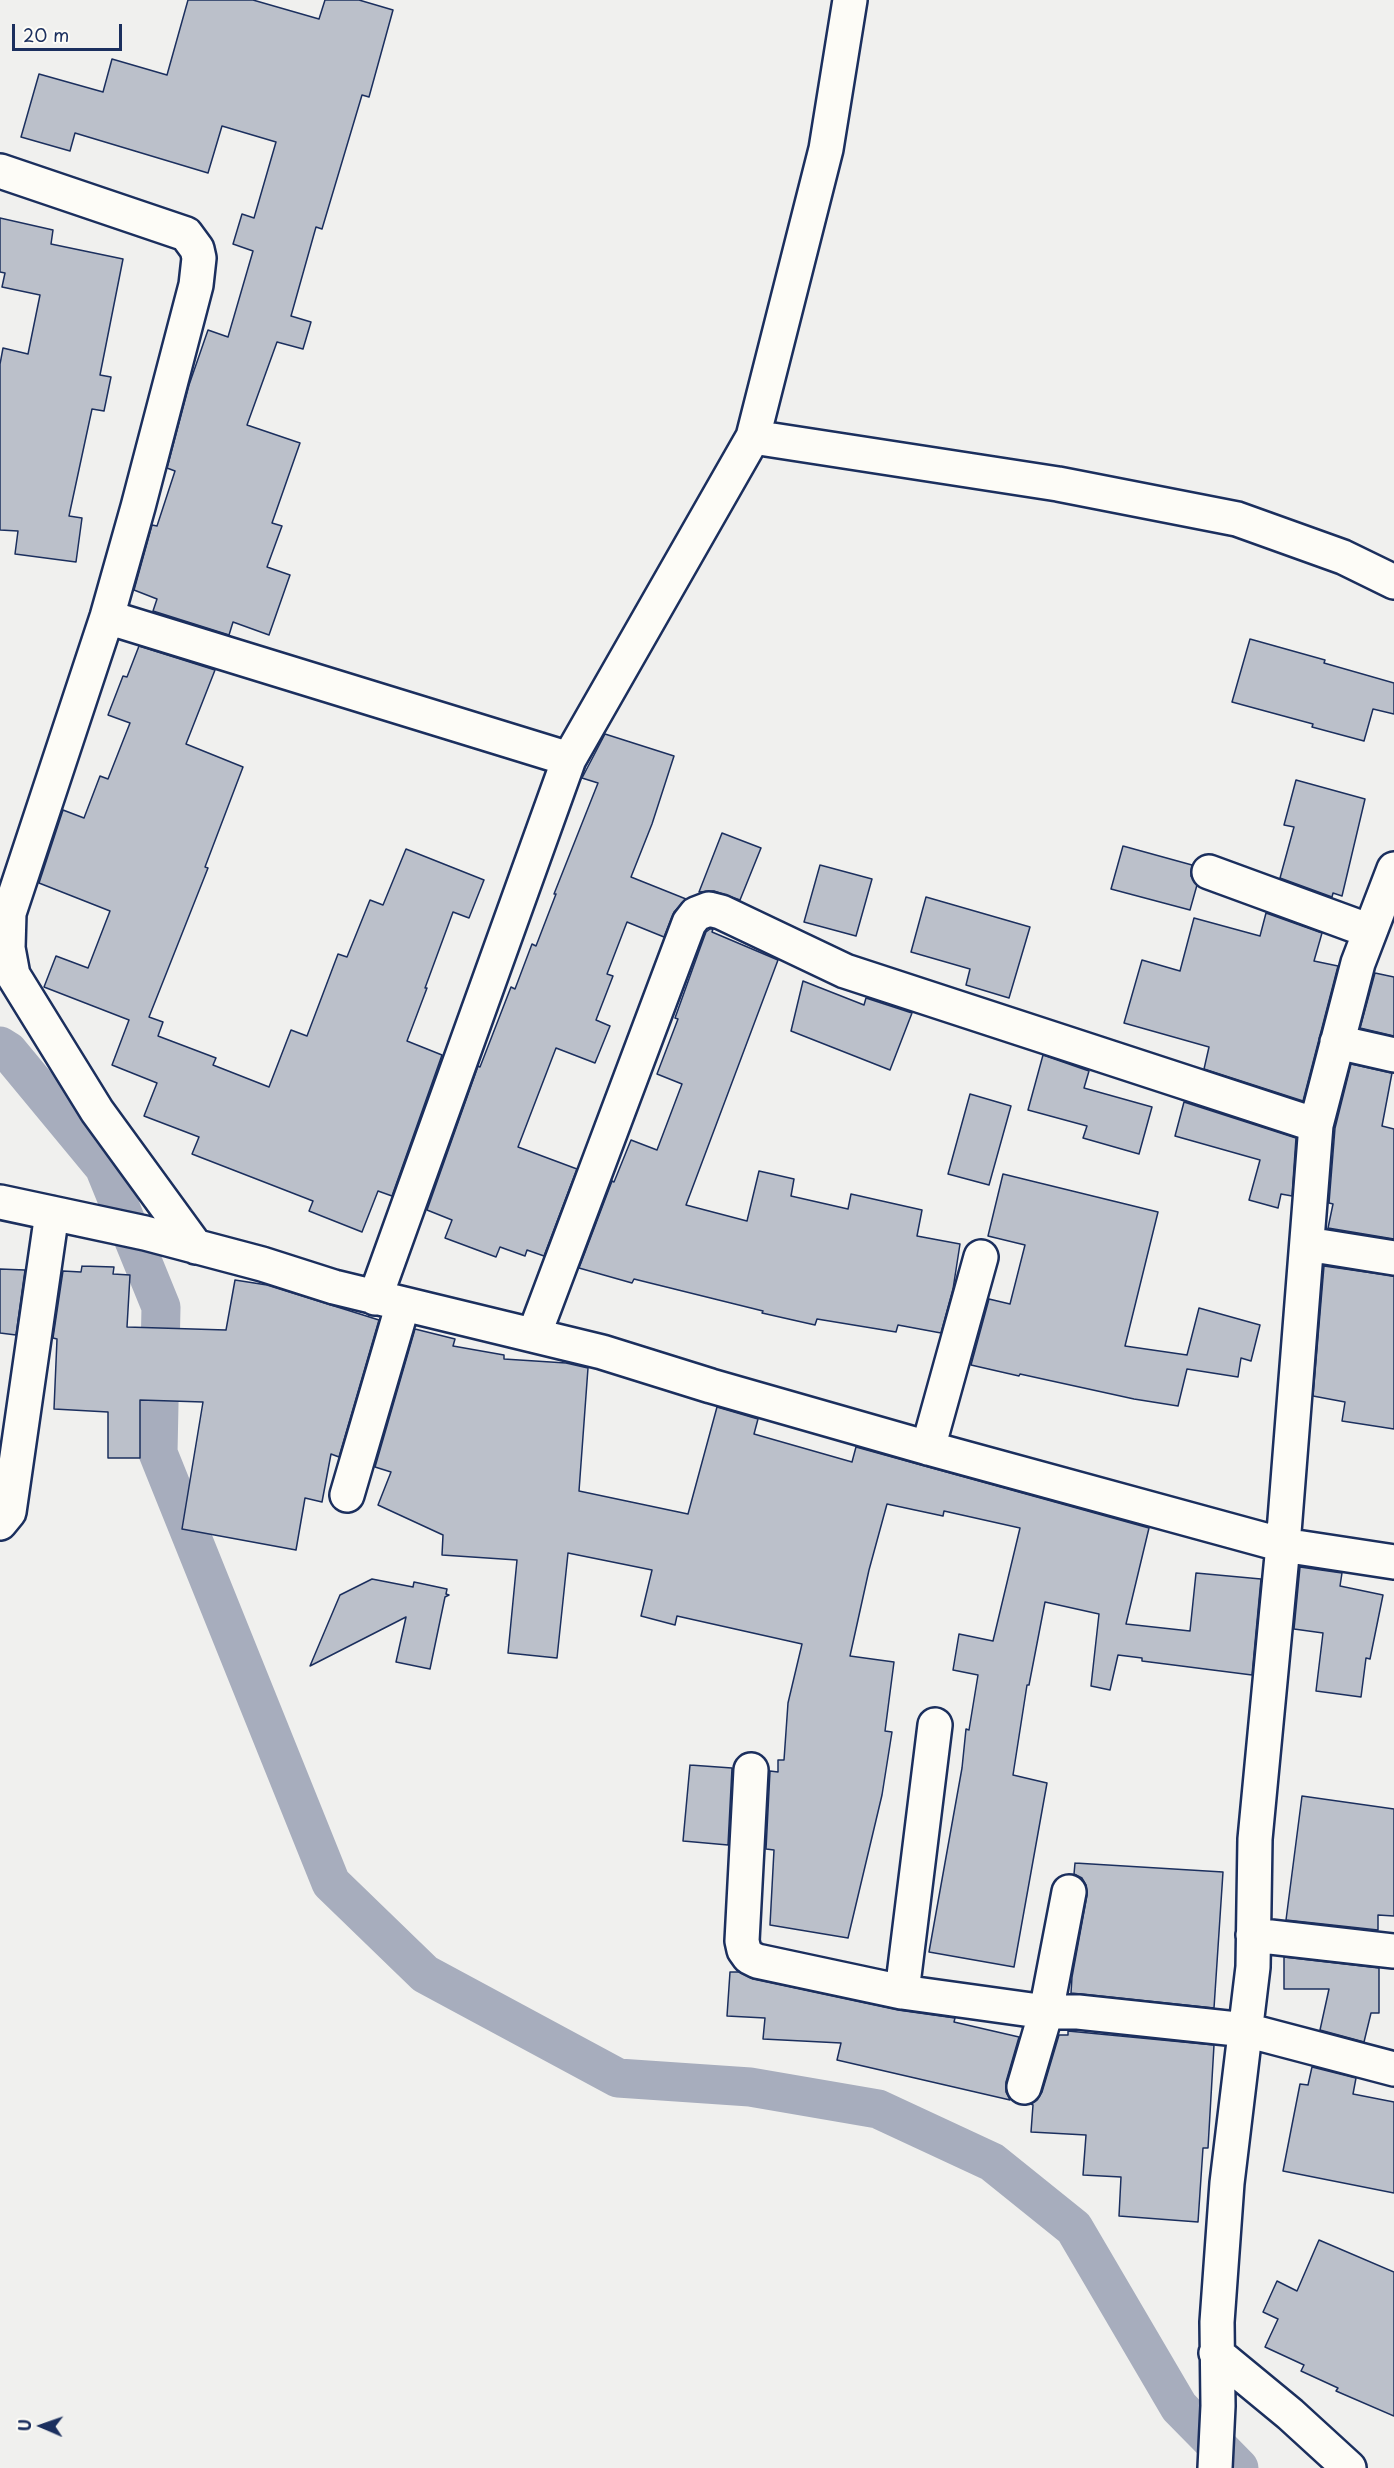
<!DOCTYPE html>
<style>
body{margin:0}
#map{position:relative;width:1394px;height:2468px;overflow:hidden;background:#f0f0ee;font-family:"Playpen Sans",sans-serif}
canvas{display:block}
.north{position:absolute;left:12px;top:2396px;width:60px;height:60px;-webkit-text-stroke:4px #fdfcf7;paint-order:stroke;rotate:272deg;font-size:16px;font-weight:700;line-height:24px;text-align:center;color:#1b2f5e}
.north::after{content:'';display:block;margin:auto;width:21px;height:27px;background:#1b2f5e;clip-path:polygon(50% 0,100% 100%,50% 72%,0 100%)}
.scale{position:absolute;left:12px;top:24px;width:110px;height:27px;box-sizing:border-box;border:3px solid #1b2f5e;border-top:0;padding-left:8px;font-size:18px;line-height:21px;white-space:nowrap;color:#1b2f5e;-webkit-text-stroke:4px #fdfcf7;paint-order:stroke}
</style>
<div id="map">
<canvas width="1394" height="2468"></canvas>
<div class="north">U</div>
<div class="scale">20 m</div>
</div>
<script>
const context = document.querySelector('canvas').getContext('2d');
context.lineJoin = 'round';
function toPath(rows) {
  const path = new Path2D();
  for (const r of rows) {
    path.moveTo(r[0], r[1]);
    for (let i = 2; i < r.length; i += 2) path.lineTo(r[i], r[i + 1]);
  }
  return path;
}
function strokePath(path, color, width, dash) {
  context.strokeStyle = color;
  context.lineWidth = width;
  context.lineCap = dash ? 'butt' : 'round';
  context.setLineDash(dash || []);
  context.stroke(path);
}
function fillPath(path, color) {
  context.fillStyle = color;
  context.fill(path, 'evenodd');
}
const canal = toPath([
 [0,1046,8,1051,104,1167,161,1307,158,1453,331,1883,425,1974,618,2078,750,2087,878,2109,992,2162,1074,2228,1179,2407,1239,2468]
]);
const building = toPath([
 [188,0,253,0,319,19,325,0,359,0,393,10,369,97,362,95,322,229,316,227,291,316,311,322,303,349,277,342,247,425,300,443,272,523,282,526,267,567,290,575,269,635,233,622,229,635,153,611,157,599,134,590,152,525,157,526,175,471,167,468,189,385,208,330,228,337,253,251,233,244,242,214,254,218,276,142,222,126,208,173,75,133,70,151,21,137,39,74,103,92,112,59,167,75,188,0],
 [0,218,53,230,51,244,123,259,100,375,111,377,104,411,92,409,69,516,82,518,76,562,15,554,18,531,0,530,0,364,3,348,28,354,40,295,2,287,5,273,0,272,0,218],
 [1250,639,1325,660,1324,663,1394,683,1394,714,1373,709,1364,741,1312,727,1313,724,1232,702,1250,639],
 [139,646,215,670,186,744,243,767,205,867,208,868,149,1017,163,1022,158,1036,216,1058,213,1065,269,1087,291,1030,307,1036,338,954,347,957,370,900,383,905,406,849,484,880,469,918,453,912,425,988,427,988,407,1041,442,1055,392,1196,378,1191,362,1232,309,1211,313,1201,192,1154,199,1137,144,1116,157,1083,112,1065,129,1020,44,987,56,956,88,968,110,911,39,883,63,810,84,818,100,776,108,779,130,723,108,715,123,676,127,677,139,646],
 [605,734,674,756,652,824,631,877,686,899,674,912,664,937,627,922,607,974,613,976,596,1020,610,1026,595,1063,556,1048,518,1147,577,1169,544,1256,527,1250,525,1256,500,1247,496,1257,445,1238,452,1220,427,1210,478,1066,480,1067,511,987,515,989,532,944,536,946,556,894,554,894,598,783,582,778,605,734],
 [1296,780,1365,799,1342,896,1333,893,1332,897,1280,878,1294,827,1284,825,1296,780],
 [722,833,761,848,740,900,714,891,699,892,722,833],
 [1123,846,1192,865,1191,876,1197,885,1190,910,1111,889,1123,846],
 [820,865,872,879,856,936,804,922,820,865],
 [926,897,1030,927,1009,998,966,985,970,969,911,952,926,897],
 [1266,913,1322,933,1314,961,1338,966,1303,1101,1204,1069,1209,1047,1124,1023,1142,960,1180,971,1194,918,1260,936,1266,913],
 [710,929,713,929,712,932,778,960,686,1205,747,1221,759,1171,794,1179,791,1196,848,1209,851,1194,922,1210,917,1236,960,1244,953,1289,941,1333,898,1325,896,1332,817,1319,815,1325,762,1313,763,1311,634,1279,632,1283,579,1268,612,1181,614,1182,631,1140,657,1150,682,1084,657,1074,678,1019,675,1018,699,951,706,932,710,929],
 [1375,973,1394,977,1394,1036,1360,1028,1375,973],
 [803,981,864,1005,866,998,912,1013,890,1070,791,1031,803,981],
 [1043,1055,1089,1071,1084,1088,1152,1107,1139,1154,1083,1138,1087,1126,1028,1110,1043,1055],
 [1351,1064,1392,1073,1382,1126,1394,1129,1394,1239,1328,1228,1333,1204,1329,1203,1335,1128,1351,1064],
 [970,1094,1011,1106,989,1185,948,1174,970,1094],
 [1184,1102,1296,1138,1292,1196,1281,1194,1278,1208,1249,1200,1260,1160,1175,1136,1184,1102],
 [1003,1174,1158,1212,1125,1346,1187,1355,1199,1308,1260,1325,1251,1361,1241,1358,1238,1377,1187,1369,1178,1406,1134,1399,1020,1374,1019,1376,971,1365,989,1299,1010,1304,1025,1245,988,1236,1003,1174],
 [82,1266,114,1267,113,1274,130,1275,127,1327,226,1330,235,1280,267,1285,379,1320,339,1457,331,1454,322,1502,305,1498,296,1550,182,1529,203,1402,140,1400,140,1458,108,1458,108,1412,54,1409,57,1339,53,1338,63,1271,81,1272,82,1266],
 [1324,1266,1394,1276,1394,1429,1342,1421,1345,1402,1313,1396,1324,1266],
 [0,1269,25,1270,16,1335,0,1333,0,1269],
 [415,1329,455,1339,453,1346,504,1355,504,1359,566,1363,588,1368,579,1491,688,1514,717,1407,758,1419,754,1434,852,1462,856,1447,1149,1528,1126,1624,1190,1631,1196,1573,1261,1579,1252,1675,1142,1661,1142,1658,1118,1655,1110,1690,1091,1686,1099,1614,1045,1602,1029,1685,1027,1685,1013,1775,1047,1783,1014,1967,929,1952,962,1768,966,1729,969,1730,978,1675,953,1670,959,1634,993,1641,1020,1528,944,1511,943,1516,887,1504,869,1570,850,1656,894,1662,885,1731,892,1732,882,1795,848,1938,770,1925,774,1850,766,1849,770,1771,778,1772,778,1760,784,1760,788,1703,802,1644,677,1616,675,1625,641,1616,652,1570,568,1553,557,1658,508,1653,517,1560,442,1555,443,1535,378,1505,391,1472,375,1467,415,1329],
 [1300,1567,1342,1573,1340,1586,1383,1595,1370,1659,1366,1658,1361,1697,1316,1691,1323,1633,1294,1629,1300,1567],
 [372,1579,413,1587,414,1582,447,1589,446,1594,449,1595,445,1597,430,1669,396,1662,406,1617,310,1666,340,1595,372,1579],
 [690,1765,732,1768,728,1845,683,1841,690,1765],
 [1302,1796,1394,1809,1394,1916,1378,1915,1378,1930,1286,1920,1302,1796],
 [1075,1863,1223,1872,1214,2008,1071,1993,1072,1977,1087,1895,1086,1885,1082,1878,1074,1874,1075,1863],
 [1284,1957,1379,1968,1379,2013,1371,2013,1364,2042,1320,2030,1329,1989,1284,1989,1284,1957],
 [730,1972,739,1972,753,1979,898,2010,955,2018,954,2022,1019,2037,1006,2082,1006,2092,1010,2100,837,2060,841,2043,763,2039,765,2018,727,2016,730,1972],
 [1068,2031,1214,2045,1208,2148,1203,2148,1198,2222,1119,2216,1121,2177,1083,2175,1086,2135,1031,2132,1033,2105,1031,2104,1037,2100,1042,2092,1059,2035,1068,2035,1068,2031],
 [1312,2067,1356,2078,1353,2094,1394,2102,1394,2193,1283,2171,1300,2084,1308,2085,1312,2067],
 [1319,2240,1394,2272,1394,2416,1336,2391,1338,2388,1301,2371,1304,2365,1265,2347,1278,2319,1263,2312,1277,2281,1297,2291,1319,2240]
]);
const street = toPath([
 [0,171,186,234,197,249,199,258,196,285,138,507,107,617,9,913,8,948,13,975,97,1111,196,1247],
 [753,437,1058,484,1237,519,1343,557,1394,582],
 [107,617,569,759],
 [1209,872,1370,931],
 [1337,1042,1394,1055],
 [0,1202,145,1233,262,1264,334,1287,602,1352,711,1386,928,1448,1283,1545,1394,1562],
 [1307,1244,1394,1258],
 [375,1298,569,759,753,437,826,149,850,0],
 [534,1335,689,923,696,914,709,909,721,912,845,971,1316,1125],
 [928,1448,981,1257],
 [347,1495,403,1304],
 [0,1523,9,1512,52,1213],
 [751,1770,742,1941,744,1950,749,1957,757,1961,902,1992,1046,2012,1078,2012,1246,2030,1394,2069],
 [1253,1935,1394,1951],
 [902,1992,935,1725],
 [1024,2087,1046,2012,1069,1892],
 [1216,2353,1290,2414,1349,2468],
 [1215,2468,1218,2406,1217,2322,1227,2183,1253,1967,1255,1839,1283,1545,1316,1125,1358,963,1394,869]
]);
strokePath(canal, '#a7adbd', 39);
fillPath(building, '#bbc0ca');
strokePath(building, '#1b2f5e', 1.5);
strokePath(street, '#1b2f5e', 38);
strokePath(street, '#fdfcf7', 33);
</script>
